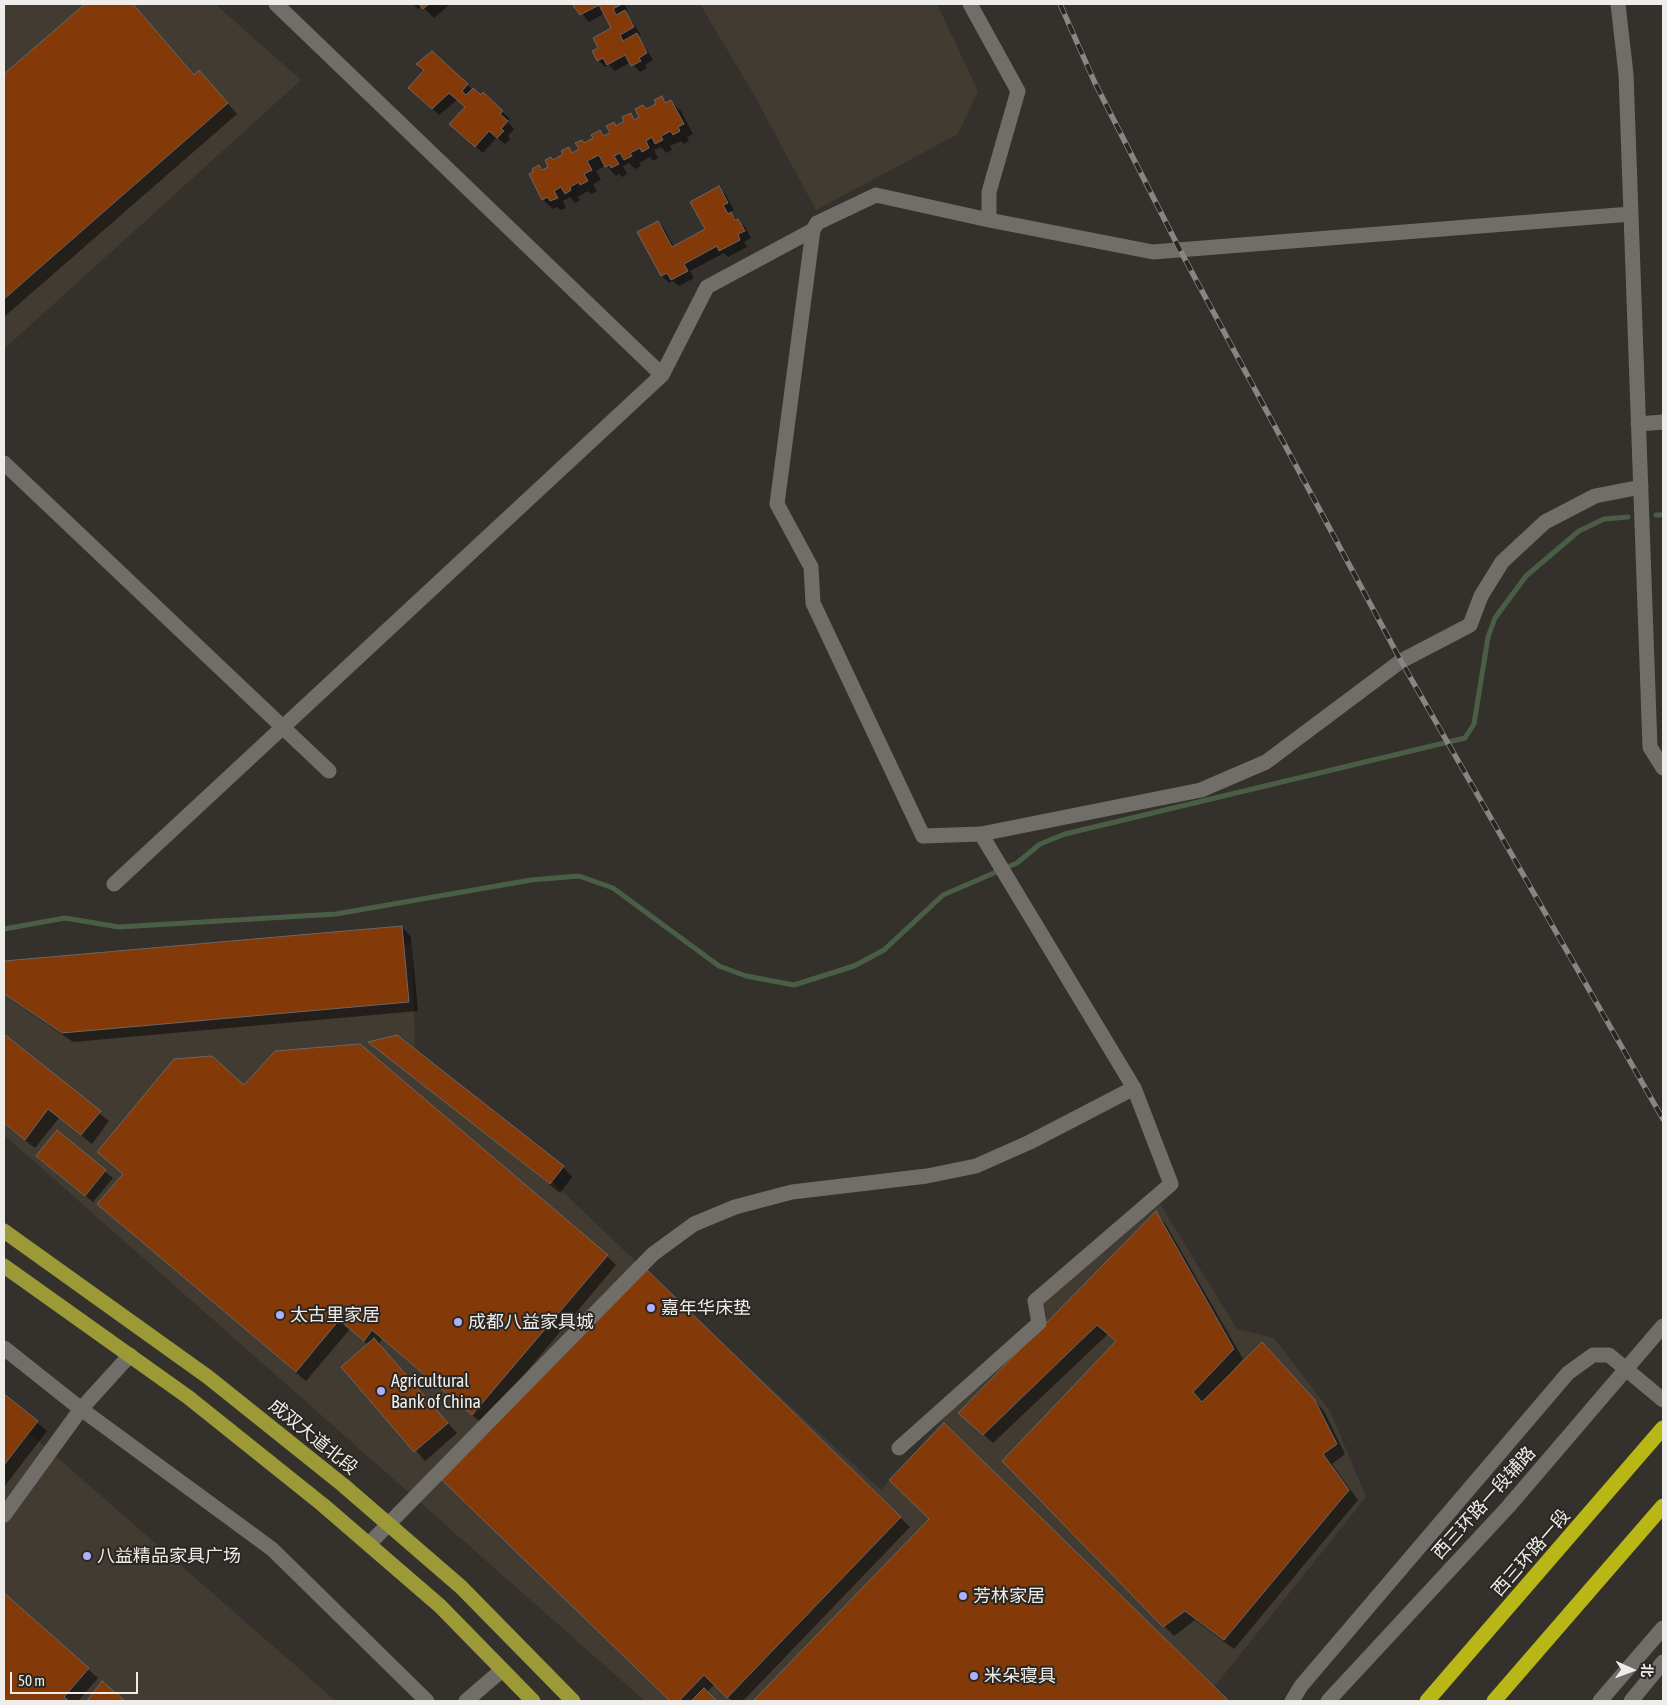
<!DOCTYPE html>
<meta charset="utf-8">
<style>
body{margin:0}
#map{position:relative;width:1667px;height:1705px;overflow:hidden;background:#34312d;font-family:"Asap Condensed","Noto Sans SC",sans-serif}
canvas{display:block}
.frame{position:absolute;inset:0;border:5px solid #efedea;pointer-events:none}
.north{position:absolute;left:1607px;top:1645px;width:50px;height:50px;-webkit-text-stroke:4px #2a2723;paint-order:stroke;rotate:92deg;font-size:14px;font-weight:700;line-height:20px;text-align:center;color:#efedea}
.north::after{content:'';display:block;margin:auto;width:18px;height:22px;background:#efedea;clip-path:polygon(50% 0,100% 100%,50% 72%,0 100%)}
.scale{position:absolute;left:10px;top:1672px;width:128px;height:22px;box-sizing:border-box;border:2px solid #efedea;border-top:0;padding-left:6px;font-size:15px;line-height:18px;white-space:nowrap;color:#efedea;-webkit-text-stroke:4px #2a2723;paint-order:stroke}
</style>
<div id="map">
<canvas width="1667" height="1705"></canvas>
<div class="frame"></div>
<div class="north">北</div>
<div class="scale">50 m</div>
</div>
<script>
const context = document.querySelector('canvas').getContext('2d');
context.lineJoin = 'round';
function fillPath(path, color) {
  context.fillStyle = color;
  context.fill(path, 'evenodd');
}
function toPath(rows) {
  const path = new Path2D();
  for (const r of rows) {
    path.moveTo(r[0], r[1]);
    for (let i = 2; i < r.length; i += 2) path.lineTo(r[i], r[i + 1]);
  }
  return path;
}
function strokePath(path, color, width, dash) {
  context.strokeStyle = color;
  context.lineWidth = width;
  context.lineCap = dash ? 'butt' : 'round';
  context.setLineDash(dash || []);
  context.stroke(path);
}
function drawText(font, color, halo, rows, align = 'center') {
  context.font = font + ' "Asap Condensed","Noto Sans SC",sans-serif';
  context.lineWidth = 4;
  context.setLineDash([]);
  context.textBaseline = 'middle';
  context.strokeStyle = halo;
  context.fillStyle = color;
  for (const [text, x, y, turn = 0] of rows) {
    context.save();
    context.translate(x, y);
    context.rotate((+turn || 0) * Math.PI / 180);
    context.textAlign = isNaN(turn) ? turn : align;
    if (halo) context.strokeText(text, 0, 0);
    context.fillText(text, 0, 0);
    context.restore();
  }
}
const built = toPath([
 [4,4,215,4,301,80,4,349],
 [700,4,937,4,978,91,958,134,816,210,753,93],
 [412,943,415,1050,680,1304,881,1490,944,1419,1047,1316,1041,1303,1160,1204,1237,1329,1274,1338,1330,1411,1366,1497,1203,1701,645,1701,4,1135,4,989],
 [4,1411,336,1701,4,1701]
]);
const shadow = toPath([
 [87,4,133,4,195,76,209,82,237,114,4,317,4,76],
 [413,4,450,4,434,18,422,6,418,9],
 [574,4,624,4,628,11,626,12,641,35,638,36,653,60,645,65,647,68,640,72,631,62,615,71,609,65,605,67,598,60,599,48,613,28,605,13,589,22],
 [432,52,473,90,481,97,483,94,510,119,507,121,514,129,508,136,510,139,505,144,497,137,483,153,458,131,466,107,457,100,439,115,417,95],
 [661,97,667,104,671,102,681,111,693,134,687,137,689,141,684,144,681,141,670,146,672,150,666,153,661,147,654,150,658,158,653,161,650,157,639,163,641,166,635,169,629,163,623,166,627,174,622,177,619,174,616,176,606,165,596,171,601,180,593,184,597,191,591,194,588,191,578,197,580,200,575,203,570,197,563,201,566,208,561,210,557,207,553,209,543,200,530,175,539,166,544,171,550,167,553,161,564,155,569,149,573,154,595,139,600,132,605,137,611,133,614,124,617,127,626,122,630,114,636,120,641,117,643,106,647,110,657,105],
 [719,188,726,195,734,210,730,212,745,227,751,238,744,242,747,247,728,257,724,253,690,271,694,278,679,286,673,281,669,283,662,276,639,233,658,222,665,230,674,247,707,230],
 [402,927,411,937,418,1011,73,1042,4,995,4,962],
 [4,1035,109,1121,92,1144,59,1118,35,1148,4,1124],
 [371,1042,563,1167,572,1177,560,1193],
 [244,1087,607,1256,616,1265,483,1424,382,1339,379,1344,457,1433,425,1461,343,1367,368,1345,350,1329,306,1381,109,1214,124,1175,99,1152],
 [57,1131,113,1178,93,1202,44,1162],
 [1156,1213,1165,1223,1243,1359,1233,1370,1235,1371,1271,1353,1324,1411,1345,1454,1332,1464,1358,1500,1234,1649,1195,1620,1174,1636,1003,1461,1117,1342,1108,1334,993,1443,969,1422],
 [645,1270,910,1527,743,1701,732,1701,715,1684,706,1693,715,1701,671,1701,443,1480],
 [4,1396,47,1431,4,1487],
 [944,1424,1227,1701,754,1701,931,1519],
 [4,1594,98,1678,78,1701,4,1701]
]);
const stream = toPath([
 [1656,515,1663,515],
 [4,929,65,918,119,927,336,914,531,880,579,876,613,888,719,966,746,976,794,985,854,966,884,950,943,895,1017,863,1040,844,1065,834,1465,738,1474,724,1488,637,1495,618,1526,576,1579,531,1604,519,1628,517]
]);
const building = toPath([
 [85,4,133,4,194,75,199,70,228,103,4,299,4,74,85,4],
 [419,4,429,4,423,9,419,4],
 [572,4,622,4,613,9,616,15,625,10,634,27,620,35,623,41,637,33,647,53,639,58,641,61,631,66,625,55,607,65,603,58,597,61,592,51,598,48,593,38,611,28,599,5,580,15,572,4],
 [432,51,468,84,462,91,466,95,473,88,481,95,483,92,503,111,500,114,508,121,501,129,504,131,497,138,489,131,475,147,449,124,465,107,449,93,432,109,408,88,424,70,416,64,432,51],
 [662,96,665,103,671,100,684,124,678,127,680,131,673,135,671,131,661,136,663,140,655,144,652,137,646,141,649,148,642,152,640,148,630,153,632,156,624,160,620,153,614,156,619,164,611,168,610,165,605,167,599,155,587,161,592,170,584,174,588,181,580,185,579,182,570,187,571,190,565,194,561,187,554,191,558,198,550,201,548,197,542,200,529,174,533,172,532,169,539,165,542,170,548,167,545,160,551,157,553,160,563,154,561,151,569,147,572,153,579,149,575,143,582,140,584,143,593,138,591,135,600,130,603,136,610,133,606,126,614,122,616,126,624,121,622,117,631,113,634,120,639,117,635,109,643,105,646,109,656,104,654,100,662,96],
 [719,186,728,203,723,205,728,214,731,212,735,220,738,219,745,231,738,234,740,240,719,251,717,246,684,264,688,271,671,280,667,273,661,276,637,232,658,221,672,247,705,229,690,202,719,186],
 [402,926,409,1002,62,1033,4,994,4,961,402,926],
 [4,1034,101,1111,81,1135,48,1109,25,1140,4,1123,4,1034],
 [397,1035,564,1166,550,1184,368,1042,397,1035],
 [360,1044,608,1255,472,1415,372,1330,364,1341,339,1320,296,1372,97,1204,123,1174,97,1152,174,1059,212,1056,244,1085,275,1051,360,1044],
 [57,1130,106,1170,85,1196,36,1156,57,1130],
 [1156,1211,1234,1349,1193,1392,1202,1402,1262,1342,1314,1399,1337,1444,1323,1454,1349,1490,1224,1640,1185,1611,1163,1627,1002,1461,1116,1341,1097,1325,983,1435,958,1413,1156,1211],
 [645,1268,901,1517,727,1698,704,1675,679,1701,670,1701,442,1480,645,1268],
 [374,1338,448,1423,414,1452,341,1367,374,1338],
 [4,1394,38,1421,4,1465,4,1394],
 [944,1423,1229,1701,753,1701,929,1519,889,1480,944,1423],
 [4,1593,89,1668,64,1697,69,1701,4,1701,4,1593],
 [102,1681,125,1701,87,1701,102,1681],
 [704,1688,717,1701,691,1701,704,1688]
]);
const street = toPath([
 [276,4,662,375],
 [970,4,1018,91,989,192,989,220],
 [1618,4,1626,74,1650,747,1663,768],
 [1631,214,1153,252,989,220,876,195,817,223,813,230,777,504,811,567,813,603,923,836,981,834,1201,790,1266,762,1401,661,1470,625,1481,596,1502,562,1545,522,1595,496,1641,487],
 [1638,424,1663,422],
 [4,463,329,771],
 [114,884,662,375,707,287,813,230],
 [4,1348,81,1409,272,1549,427,1701],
 [899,1448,1039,1323,1035,1301,1171,1184,1134,1088,981,834],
 [4,1515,81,1409,130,1355],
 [369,1544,653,1254,694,1224,735,1207,792,1192,927,1176,976,1166,1030,1142,1134,1088],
 [466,1701,502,1670]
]);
const secondary = toPath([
 [1292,1701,1301,1686,1568,1373,1593,1355,1609,1355,1663,1400],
 [1328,1701,1508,1507,1663,1326],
 [1600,1701,1663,1628],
 [1631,1701,1663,1662]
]);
const primary = toPath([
 [4,1231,208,1377,343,1485,461,1587,573,1701],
 [4,1266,188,1397,323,1505,440,1606,533,1701]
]);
const highway = toPath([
 [1427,1701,1663,1428],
 [1494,1701,1663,1506]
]);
const rail = toPath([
 [1060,4,1095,83,1180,250,1401,661,1663,1119]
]);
const markers = [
 [651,1308,5,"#afaefa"],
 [280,1315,5,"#afaefa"],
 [458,1322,5,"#afaefa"],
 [381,1391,5,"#afaefa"],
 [87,1556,5,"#afaefa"],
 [963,1596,5,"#afaefa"],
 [974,1676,5,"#afaefa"]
];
const poiNames = [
 ["嘉年华床垫",661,1308],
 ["太古里家居",290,1315],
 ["成都八益家具城",468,1322],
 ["Agricultural",391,1381],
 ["Bank of China",391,1402],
 ["八益精品家具广场",97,1556],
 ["芳林家居",973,1596],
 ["米朵寝具",984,1676]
];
const streetNames = [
 ["成双大道北段",313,1437,39],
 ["西三环路一段辅路",1484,1503,-48],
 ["西三环路一段",1531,1553,-49]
];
fillPath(built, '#423b32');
fillPath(shadow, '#0007');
strokePath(stream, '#4a5e46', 5);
fillPath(building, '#833908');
strokePath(building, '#6c6663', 1);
strokePath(street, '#716e69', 15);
strokePath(secondary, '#716e69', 15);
strokePath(primary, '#9c9a37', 15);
strokePath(highway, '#b8b715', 15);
strokePath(rail, '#888682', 5.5);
strokePath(rail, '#2a2723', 4, [11]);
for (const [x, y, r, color] of markers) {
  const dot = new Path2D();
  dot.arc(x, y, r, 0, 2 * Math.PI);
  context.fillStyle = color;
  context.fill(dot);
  strokePath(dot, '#2a2723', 2);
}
drawText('18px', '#efedea', '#2a2723', poiNames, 'left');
drawText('18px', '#efedea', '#2a2723', streetNames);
</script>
